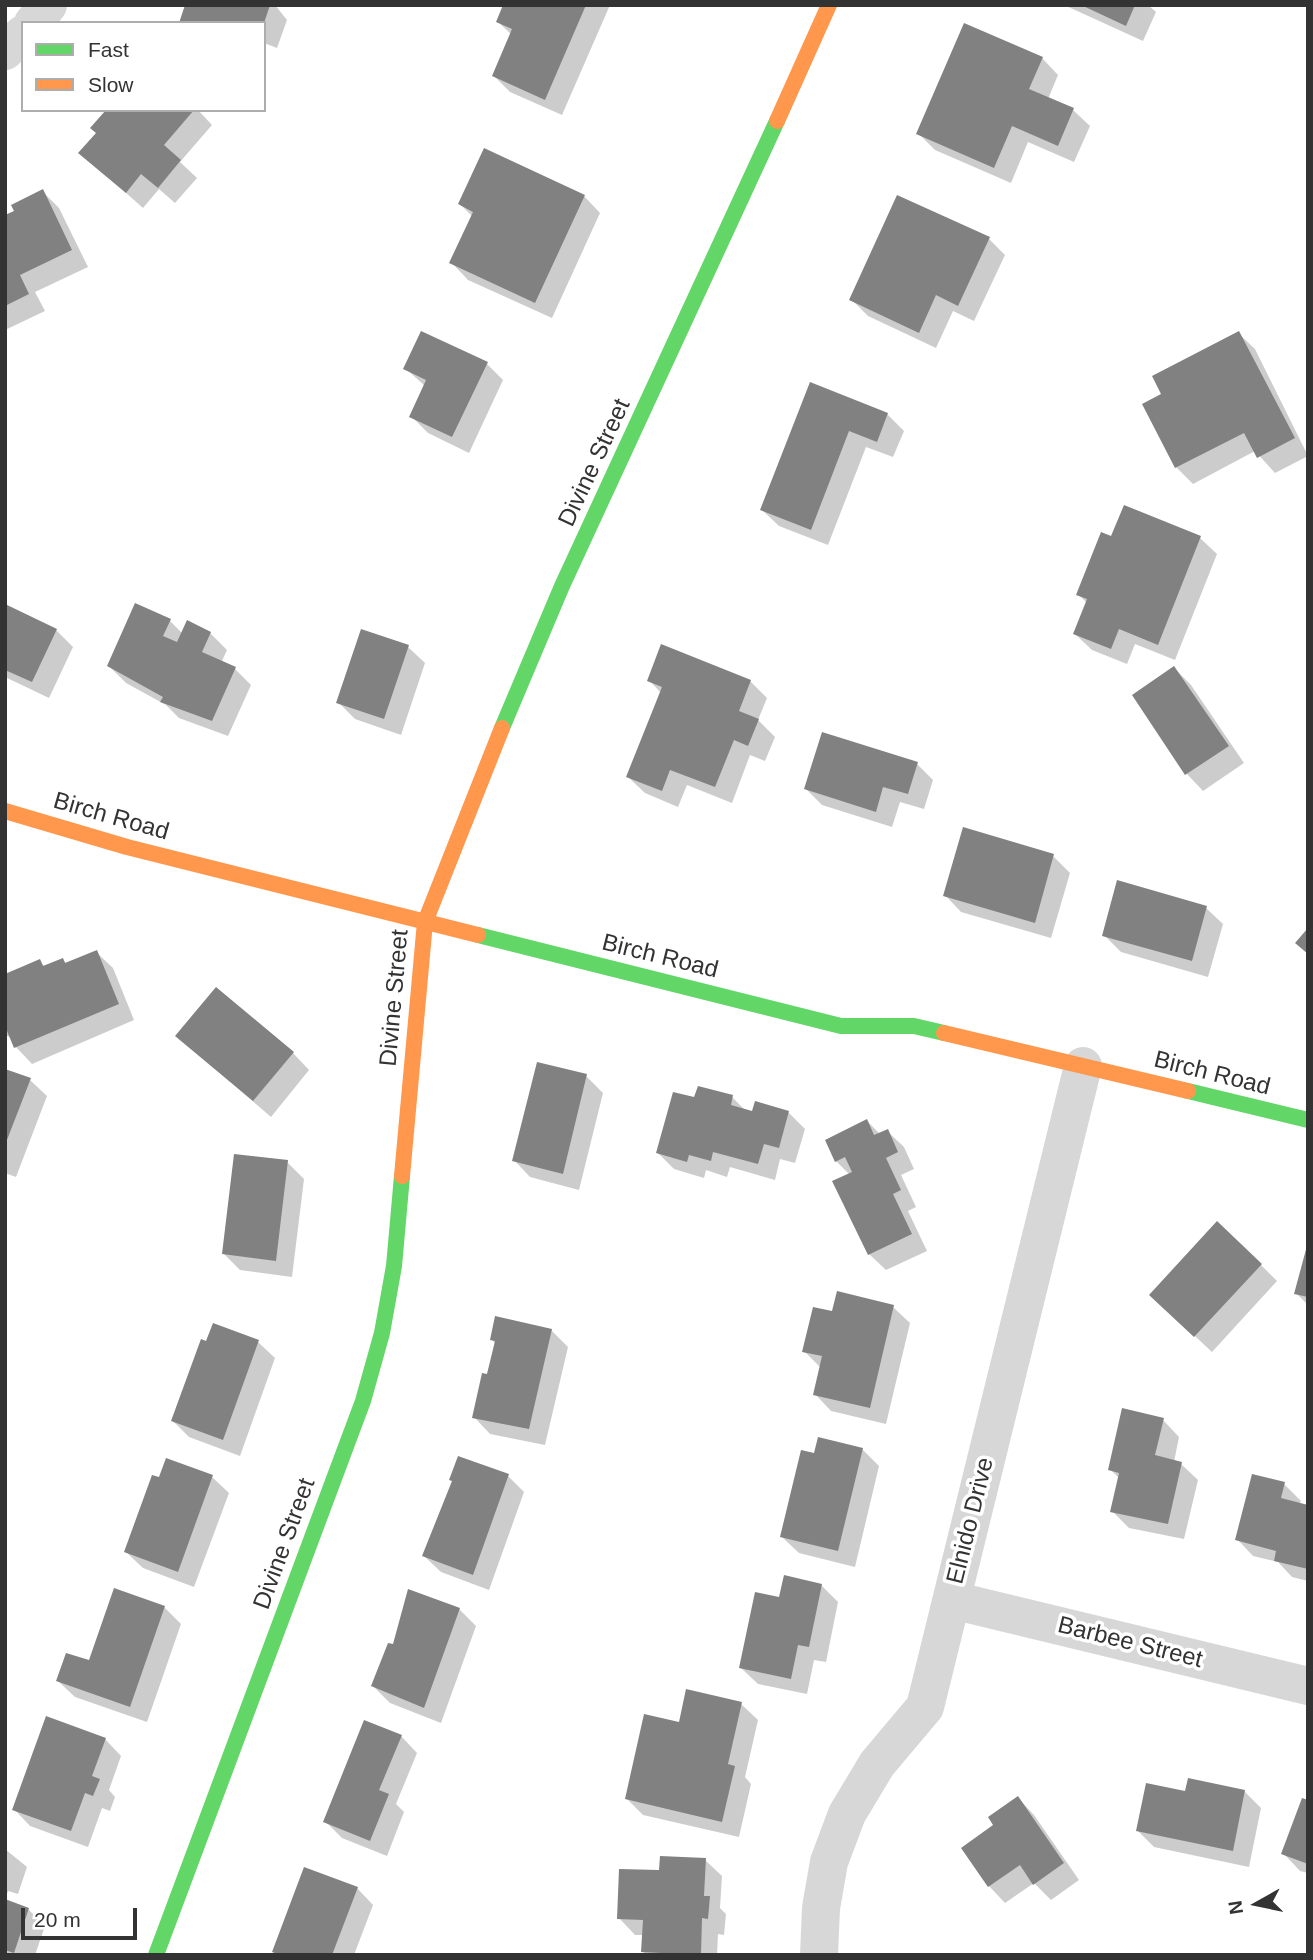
<!DOCTYPE html>
<style>
body{margin:0}
#map{position:relative;width:1313px;height:1960px;overflow:hidden;background:#fff;font-family:Helvetica,sans-serif}
canvas{display:block}
.frame{position:absolute;inset:0;border:7px solid #333;pointer-events:none}
.legend{position:absolute;left:21px;top:21px;width:245px;height:91px;box-sizing:border-box;background:#fff;border:2px solid #adadad;margin:0;padding:9px 12px;list-style:none;font-size:21px;color:#333}
.legend li{display:flex;align-items:center;gap:14px;height:35px}
.legend b{width:35px;border:2px solid #adadad}
.north{position:absolute;left:1222px;top:1869px;width:70px;height:70px;-webkit-text-stroke:5px #fff;paint-order:stroke;rotate:261deg;font-size:19px;font-weight:700;line-height:28px;text-align:center;color:#333}
.north::after{content:'';display:block;margin:auto;width:24px;height:32px;background:#333;clip-path:polygon(50% 0,100% 100%,50% 72%,0 100%)}
.scale{position:absolute;left:21px;top:1908px;width:116px;height:32px;box-sizing:border-box;border:4px solid #333;border-top:0;padding-left:9px;font-size:21px;line-height:24px;white-space:nowrap;color:#333;-webkit-text-stroke:5px #fff;paint-order:stroke}
</style>
<div id="map">
<canvas width="1313" height="1960"></canvas>
<div class="frame"></div>
<ul class="legend">
<li><b style="height:9px;background:#63d668"></b>Fast</li>
<li><b style="height:9px;background:#ff974d"></b>Slow</li>
</ul>
<div class="north">N</div>
<div class="scale">20 m</div>
</div>
<script>
const context = document.querySelector('canvas').getContext('2d');
context.lineJoin = 'round';
function fillPath(path, color) {
  context.fillStyle = color;
  context.fill(path, 'evenodd');
}
function toPath(rows) {
  const path = new Path2D();
  for (const r of rows) {
    path.moveTo(r[0], r[1]);
    for (let i = 2; i < r.length; i += 2) path.lineTo(r[i], r[i + 1]);
  }
  return path;
}
function strokePath(path, color, width, dash) {
  context.strokeStyle = color;
  context.lineWidth = width;
  context.lineCap = dash ? 'butt' : 'round';
  context.setLineDash(dash || []);
  context.stroke(path);
}
function drawText(font, color, halo, rows, align = 'center') {
  context.font = font + ' Helvetica,sans-serif';
  context.lineWidth = 7;
  context.setLineDash([]);
  context.textBaseline = 'middle';
  context.strokeStyle = halo;
  context.fillStyle = color;
  for (const [text, x, y, turn = 0] of rows) {
    context.save();
    context.translate(x, y);
    context.rotate((+turn || 0) * Math.PI / 180);
    context.textAlign = isNaN(turn) ? turn : align;
    if (halo) context.strokeText(text, 0, 0);
    context.fillText(text, 0, 0);
    context.restore();
  }
}
const shadow = toPath([
 [183,5,275,5,287,20,277,48,264,43,264,23,181,23,186,8],
 [505,5,610,5,562,115,510,92,494,76,512,35,498,22],
 [1064,5,1148,5,1156,12,1143,41],
 [1042,58,1058,75,1048,99,1073,110,1090,126,1074,162,1028,142,1011,183,935,150,918,133],
 [114,110,198,110,212,125,180,162,197,178,175,203,159,189,143,208,81,153],
 [43,192,59,208,88,267,35,292,45,311,5,330,5,217],
 [584,196,600,213,552,318,468,280,452,263,473,217,460,204],
 [989,239,1005,255,974,321,953,311,936,348,868,316,851,299],
 [1238,333,1255,349,1308,456,1275,473,1255,451,1193,484,1176,467,1163,395],
 [487,364,503,380,469,453,428,433,411,416,425,386,405,368],
 [811,385,887,414,904,431,893,457,866,447,828,545,779,526,762,510],
 [1200,538,1217,554,1175,660,1135,644,1127,664,1092,650,1075,634,1087,603,1078,594,1112,539],
 [5,606,56,630,73,647,49,698,5,677],
 [170,621,183,634,210,633,227,650,221,663,235,669,251,685,228,736,179,718,166,705,126,683,109,666],
 [362,631,408,647,425,663,401,735,355,719,338,702],
 [1174,668,1191,685,1244,763,1203,791,1187,774,1134,696],
 [649,680,750,681,767,698,758,720,775,737,765,761,750,755,732,803,687,785,678,807,645,793,628,777,661,693],
 [917,764,933,780,924,809,900,802,892,827,822,805,806,789],
 [1053,856,1070,873,1051,938,961,912,945,895],
 [1206,908,1223,924,1208,977,1121,952,1104,935],
 [96,952,113,968,134,1020,32,1064,16,1047,12,1038,5,1035,5,976,40,961,45,967,63,960,67,964],
 [177,1036,293,1053,309,1070,271,1117],
 [5,1070,30,1080,47,1096,16,1177,5,1173],
 [586,1076,603,1093,579,1190,530,1177,514,1160],
 [732,1097,746,1111,788,1112,805,1129,795,1163,780,1159,775,1180,730,1167,727,1177,706,1170,704,1178,674,1169,658,1153,696,1100],
 [867,1121,880,1134,887,1131,904,1147,914,1169,901,1175,916,1207,908,1211,927,1251,886,1270,869,1254,850,1175,836,1161],
 [287,1162,304,1179,292,1277,240,1270,224,1254],
 [1308,1248,1308,1305,1296,1293],
 [1261,1265,1277,1281,1212,1352,1168,1311],
 [893,1307,910,1323,886,1424,831,1411,815,1394,821,1368,804,1351,833,1313],
 [551,1330,568,1347,545,1445,490,1434,474,1417,496,1344,491,1339],
 [258,1342,275,1358,240,1456,189,1437,173,1421],
 [1163,1420,1179,1437,1174,1462,1181,1464,1198,1480,1184,1539,1129,1528,1112,1511,1120,1479,1110,1469],
 [862,1449,879,1466,855,1567,799,1553,782,1537,816,1455],
 [508,1476,524,1492,489,1590,441,1572,424,1556],
 [212,1477,229,1493,194,1587,143,1568,126,1552,160,1479],
 [1284,1484,1301,1501,1299,1505,1308,1507,1308,1581,1292,1577,1278,1562,1253,1556,1237,1539],
 [821,1585,838,1602,826,1662,814,1660,807,1694,758,1684,741,1668,781,1599],
 [164,1607,181,1624,147,1722,75,1697,58,1681,90,1662],
 [459,1609,476,1626,441,1723,390,1703,373,1686,394,1647],
 [741,1704,758,1720,745,1777,751,1784,739,1837,643,1815,627,1799,680,1724],
 [401,1736,417,1753,396,1804,404,1812,387,1856,342,1838,325,1821],
 [105,1739,121,1756,109,1790,115,1797,110,1811,102,1808,88,1847,30,1826,14,1809],
 [1244,1791,1261,1808,1249,1867,1154,1847,1138,1831],
 [1018,1798,1034,1815,1079,1880,1051,1900,1034,1883,1005,1903,989,1886,995,1826],
 [1308,1801,1308,1873,1300,1871,1284,1854],
 [5,1849,27,1867,18,1894,8,1891,5,1900],
 [705,1860,722,1876,720,1908,726,1914,724,1935,718,1934,717,1955,646,1955,643,1952,644,1935,635,1935,619,1918,661,1872],
 [357,1888,373,1905,354,1955,278,1955,274,1951],
 [5,1901,28,1909,45,1926,35,1955,5,1955]
]);
const building = toPath([
 [185,5,270,5,264,23,179,23],
 [503,5,586,5,545,100,492,76,512,29,496,22],
 [1081,5,1135,5,1126,26],
 [964,23,1043,57,1029,89,1074,108,1058,146,1012,126,994,168,916,134],
 [106,110,194,110,164,145,181,160,158,188,141,174,126,193,78,153,96,133,90,128],
 [484,148,585,195,535,303,449,263,473,212,458,204],
 [43,189,72,250,20,275,29,294,5,306,5,215,14,211,11,205],
 [897,195,990,237,958,306,936,295,919,333,849,300],
 [421,331,488,362,452,437,409,417,426,380,403,369],
 [1239,331,1295,438,1257,458,1244,433,1175,468,1142,404,1161,394,1152,376],
 [810,382,888,413,877,442,849,431,811,530,760,510],
 [1124,505,1201,536,1158,645,1119,629,1111,649,1073,634,1087,599,1076,595,1101,532,1111,536],
 [135,603,171,619,163,636,177,642,187,620,211,632,202,652,236,667,212,721,160,702,163,697,107,666],
 [5,604,57,629,32,682,5,670],
 [361,629,409,645,384,719,336,703],
 [661,644,751,680,739,711,759,719,748,746,734,740,715,787,670,770,662,791,626,777,662,687,647,681],
 [1174,666,1229,746,1185,775,1132,695],
 [822,732,918,762,908,794,883,787,876,812,804,789],
 [963,827,1054,854,1035,923,943,896],
 [1117,880,1207,906,1192,961,1102,936],
 [1308,928,1308,954,1295,943],
 [97,950,119,1004,14,1048,5,1026,5,974,40,959,43,966,63,958,65,963],
 [216,987,294,1052,253,1101,175,1036],
 [537,1062,587,1074,563,1174,512,1161],
 [5,1069,31,1078,5,1145],
 [698,1086,733,1095,731,1105,752,1111,755,1101,789,1111,779,1148,764,1144,758,1164,713,1152,711,1161,689,1155,687,1162,656,1153,673,1092,694,1097],
 [867,1119,874,1135,888,1129,898,1152,886,1158,901,1190,893,1194,912,1234,868,1255,832,1181,852,1172,845,1157,835,1162,825,1140],
 [234,1154,288,1160,276,1261,222,1254],
 [1217,1221,1262,1264,1194,1337,1149,1295],
 [1308,1242,1308,1297,1294,1294],
 [837,1291,894,1305,870,1408,813,1395,822,1356,802,1352,813,1307,832,1311],
 [495,1316,552,1329,529,1429,472,1418,482,1373,487,1374,495,1341,490,1340],
 [213,1323,259,1340,223,1440,171,1421,201,1339,206,1341],
 [1122,1408,1164,1418,1155,1455,1182,1462,1168,1524,1110,1512,1119,1473,1108,1470],
 [818,1437,863,1448,838,1551,780,1537,801,1450,814,1453],
 [458,1456,509,1474,473,1575,422,1556,452,1481,449,1480],
 [166,1458,213,1475,178,1572,124,1552,152,1475,159,1477],
 [1252,1474,1285,1482,1281,1498,1308,1505,1308,1569,1274,1561,1276,1551,1235,1540],
 [784,1575,822,1584,809,1647,798,1645,791,1679,739,1668,755,1592,779,1597],
 [114,1588,165,1606,130,1707,56,1681,66,1653,89,1660],
 [408,1589,460,1608,424,1708,371,1686,388,1643,393,1644],
 [686,1689,742,1702,728,1764,735,1766,722,1822,625,1799,644,1714,679,1722],
 [46,1716,106,1738,92,1776,100,1779,93,1796,85,1793,71,1831,12,1810],
 [364,1720,402,1735,379,1790,389,1794,370,1841,323,1822],
 [1188,1778,1245,1790,1233,1851,1136,1831,1146,1783,1185,1791],
 [1018,1796,1064,1863,1033,1885,1020,1865,988,1887,961,1848,993,1825,988,1817],
 [1302,1798,1308,1800,1308,1864,1281,1854],
 [660,1856,706,1858,704,1896,710,1896,708,1919,702,1918,701,1955,641,1952,643,1920,617,1919,619,1869,659,1870],
 [304,1867,358,1887,332,1955,280,1955,272,1952],
 [5,1899,29,1908,14,1953,5,1950]
]);
const street = toPath([
 [33,23,48,5],
 [5,51,23,34],
 [952,1600,1308,1686],
 [819,1955,821,1908,829,1862,847,1814,877,1764,925,1707,1083,1066]
]);
const fast = toPath([
 [502,728,562,586,777,121],
 [478,935,841,1026,914,1026,944,1033],
 [1188,1091,1308,1120],
 [156,1955,363,1401,382,1333,394,1266,402,1176]
]);
const slow = toPath([
 [777,121,829,5],
 [5,811,127,847,478,935],
 [944,1033,1188,1091],
 [402,1176,425,922,502,728]
]);
const streetNames = [
 ["Divine Street",595,463,-65],
 ["Birch Road",111,817,16],
 ["Birch Road",660,957,14],
 ["Divine Street",395,998,-85],
 ["Birch Road",1212,1074,14],
 ["Elnido Drive",971,1521,-76],
 ["Divine Street",285,1544,-70],
 ["Barbee Street",1130,1643,14]
];
fillPath(shadow, '#0003');
fillPath(building, '#818181');
strokePath(street, '#d7d7d7', 38);
strokePath(fast, '#63d668', 16);
strokePath(slow, '#ff974d', 16);
drawText('24px', '#333', '#fff', streetNames);
</script>
